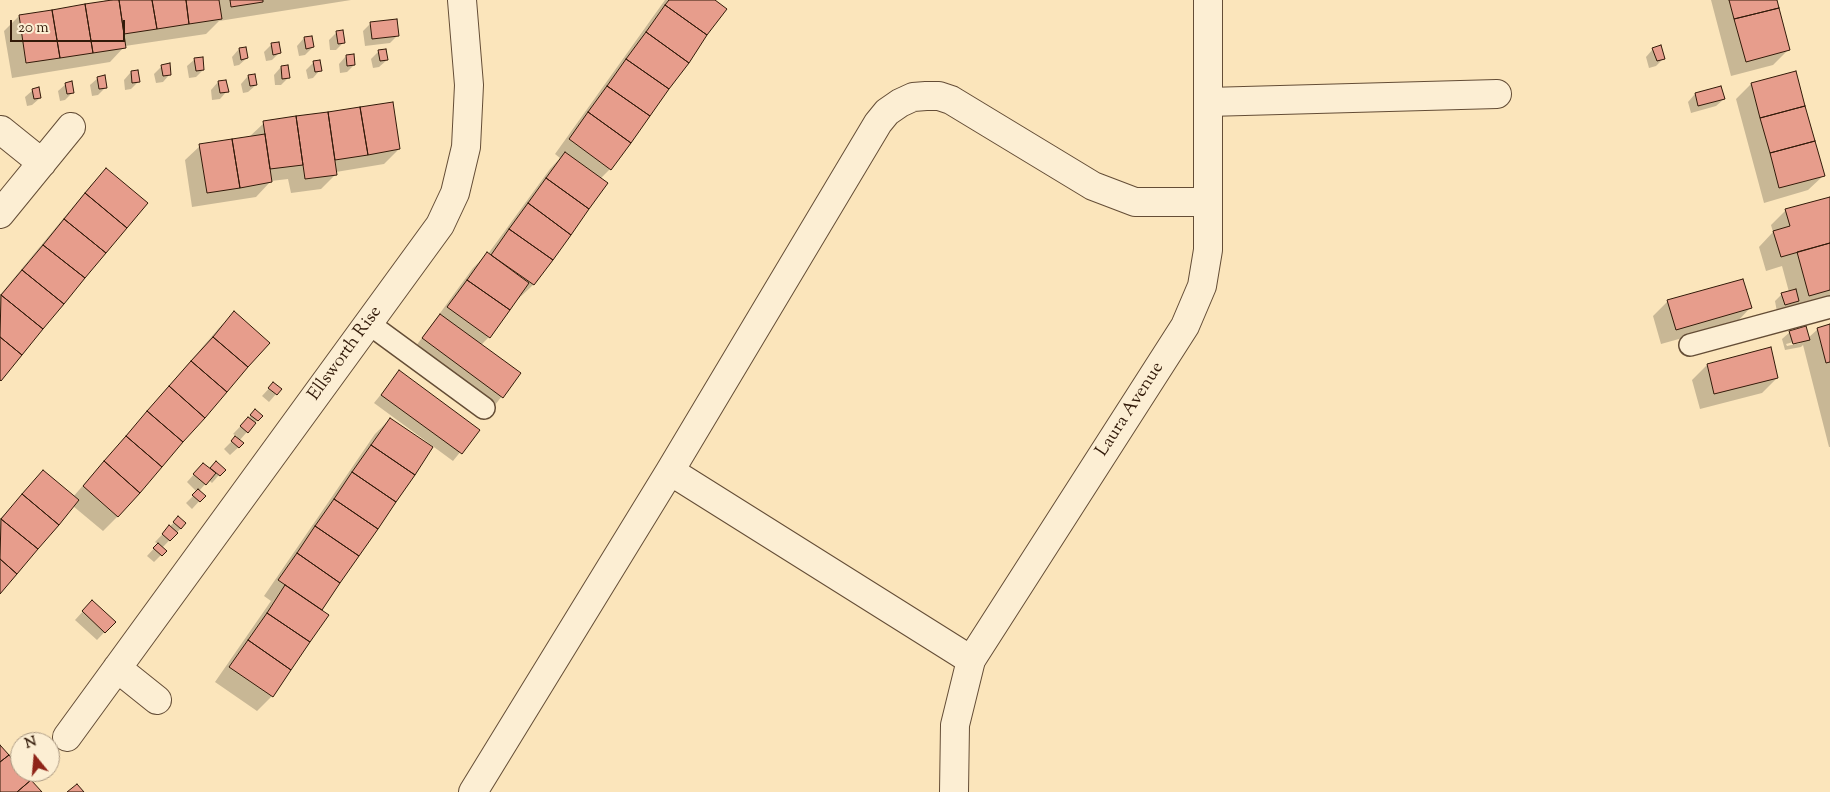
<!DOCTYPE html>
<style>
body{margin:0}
#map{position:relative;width:1830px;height:792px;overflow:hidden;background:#fbe5bb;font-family:"Sorts Mill Goudy",serif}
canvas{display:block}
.north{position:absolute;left:10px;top:732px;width:50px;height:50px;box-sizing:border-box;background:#fceed3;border:1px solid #ab9982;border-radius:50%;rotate:343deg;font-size:14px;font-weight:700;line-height:20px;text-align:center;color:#321a09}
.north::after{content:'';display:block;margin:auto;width:18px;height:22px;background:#8f2418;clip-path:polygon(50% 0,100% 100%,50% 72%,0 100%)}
.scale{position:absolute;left:10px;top:20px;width:115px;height:22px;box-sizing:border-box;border:2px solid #321a09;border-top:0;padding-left:6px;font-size:15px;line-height:18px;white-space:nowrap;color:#321a09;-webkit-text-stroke:4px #fceed3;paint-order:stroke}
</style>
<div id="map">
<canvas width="1830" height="792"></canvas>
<div class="north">N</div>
<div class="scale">20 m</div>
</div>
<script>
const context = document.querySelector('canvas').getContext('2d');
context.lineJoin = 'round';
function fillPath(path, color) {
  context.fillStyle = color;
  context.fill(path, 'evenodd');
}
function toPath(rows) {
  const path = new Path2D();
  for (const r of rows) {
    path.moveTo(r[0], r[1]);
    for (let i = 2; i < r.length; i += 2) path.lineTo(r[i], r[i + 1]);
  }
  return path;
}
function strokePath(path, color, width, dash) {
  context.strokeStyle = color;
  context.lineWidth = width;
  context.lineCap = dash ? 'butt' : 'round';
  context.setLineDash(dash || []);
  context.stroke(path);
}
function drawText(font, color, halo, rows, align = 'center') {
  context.font = font + ' "Sorts Mill Goudy",serif';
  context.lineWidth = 4;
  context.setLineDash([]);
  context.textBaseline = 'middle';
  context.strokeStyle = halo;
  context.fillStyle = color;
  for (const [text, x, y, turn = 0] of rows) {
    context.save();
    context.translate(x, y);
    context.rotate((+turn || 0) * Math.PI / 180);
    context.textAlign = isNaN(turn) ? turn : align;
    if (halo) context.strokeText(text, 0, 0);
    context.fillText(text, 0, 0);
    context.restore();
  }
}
const shadow = toPath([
 [105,0,351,0,219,21,206,34,125,46,110,62,12,78,4,31,19,16,102,3],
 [665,0,713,0,610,169,600,179,606,183,533,285,518,299,517,299,489,337,481,345,519,374,495,405,416,346,473,268,487,254,488,254,550,169,560,158,555,154],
 [1711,0,1775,0,1788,50,1773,65,1731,76],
 [396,20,398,35,390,43,365,46,363,31,370,24],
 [336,33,344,42,336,50,330,50,329,40],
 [304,38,313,47,305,55,299,56,297,46],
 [272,44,280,52,272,60,266,61,264,52],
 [239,49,247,58,239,65,234,66,232,57],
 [1653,49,1664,58,1656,66,1649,68,1646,57],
 [379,51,387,60,379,67,373,68,371,59],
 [346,56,354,65,347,72,340,73,339,64],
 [195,59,203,70,196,77,189,78,187,66],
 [314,62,320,70,313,78,308,79,306,70],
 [162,66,170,74,163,82,156,83,154,74],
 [281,67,289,77,281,85,275,85,274,75],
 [131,72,139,81,131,89,125,90,124,80],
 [248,76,256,85,248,92,243,93,241,84],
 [98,78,106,87,98,95,92,96,90,85],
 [225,81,227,91,220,99,212,100,211,90,218,82],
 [66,84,73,92,65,100,60,101,58,91],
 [1751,84,1823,176,1808,190,1764,203,1736,99],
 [1721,87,1724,99,1716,106,1691,113,1688,102,1695,94],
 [33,90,40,98,32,105,27,106,25,97],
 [392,103,399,149,384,164,336,172,336,174,321,189,291,193,288,179,271,181,256,197,192,207,185,160,200,146,248,138,264,123],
 [106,170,0,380,0,295,91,185],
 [1830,200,1830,300,1794,310,1793,306,1790,308,1777,312,1775,301,1782,294,1789,292,1782,266,1766,271,1759,247,1773,232,1771,225,1786,210],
 [1668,301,1750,308,1736,323,1661,344,1653,316],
 [234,313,118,516,103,531,73,506,0,592,0,519,43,472,73,497,219,328],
 [1830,326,1830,447,1829,447,1803,345,1801,347,1785,350,1782,339,1790,332,1808,338,1818,329],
 [1801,340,1801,343,1787,346,1786,344],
 [1707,365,1777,378,1762,393,1700,409,1692,380],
 [399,372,478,430,453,461,374,403],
 [273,384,276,394,269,402,262,396],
 [255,411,261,416,239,441,242,444,230,455,224,449,237,436,233,434],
 [390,419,432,448,320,610,272,696,257,711,215,682,271,601,264,596,375,434],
 [216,463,219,475,212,483,209,480,199,491,204,496,192,509,186,503,197,492,187,482,196,472,209,469],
 [178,518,185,524,162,548,165,551,154,562,147,556,158,544,155,542],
 [85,609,114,622,97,640,75,620]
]);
const building = toPath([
 [112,0,119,0,126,48,93,53,85,4,112,0],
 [119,0,152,0,157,29,124,34,119,0],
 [152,0,186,0,189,24,157,29,152,0],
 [186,0,219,0,222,19,189,24,186,0],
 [230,0,263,0,263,2,231,7,230,0],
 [669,0,715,0,727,9,707,35,665,5,669,0],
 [1729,0,1777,0,1779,8,1734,19,1729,0],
 [85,4,93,53,60,58,52,10,85,4],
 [665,5,707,35,689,63,646,32,665,5],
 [1779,8,1790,50,1746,62,1734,19,1779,8],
 [52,10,60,58,26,63,19,15,52,10],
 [397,19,399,36,372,39,370,22,397,19],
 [343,30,345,43,338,44,336,31,343,30],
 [646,32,689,63,669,89,626,59,646,32],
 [312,36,314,47,306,49,304,37,312,36],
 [279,42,281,53,273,55,271,43,279,42],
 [1661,45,1665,59,1657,61,1652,48,1661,45],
 [246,47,248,58,241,60,239,48,246,47],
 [386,49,388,60,380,61,378,50,386,49],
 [354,54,355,65,347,66,346,55,354,54],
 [203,57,204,70,196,71,194,58,203,57],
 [626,59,669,89,650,116,607,86,626,59],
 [320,60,322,71,315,72,313,61,320,60],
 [170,63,171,75,163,76,161,65,170,63],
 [288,65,290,78,282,79,281,66,288,65],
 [138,70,140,82,132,83,131,71,138,70],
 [1796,71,1805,106,1760,118,1751,83,1796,71],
 [255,74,257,85,250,86,248,75,255,74],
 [105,75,107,88,99,89,97,77,105,75],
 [226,80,229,92,220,93,218,81,226,80],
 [72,81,74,93,67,94,65,83,72,81],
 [607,86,650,116,631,143,588,112,607,86],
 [1721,86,1725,99,1698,106,1695,93,1721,86],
 [39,87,41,98,34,99,32,89,39,87],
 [393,102,400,149,368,155,360,107,393,102],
 [1805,106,1815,141,1770,153,1760,118,1805,106],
 [360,107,368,155,335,160,328,112,360,107],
 [328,112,337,175,305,179,296,116,328,112],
 [588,112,631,143,611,170,569,139,588,112],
 [296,116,303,165,270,169,263,121,296,116],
 [265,134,272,182,240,188,232,139,265,134],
 [232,139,240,188,207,193,199,144,232,139],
 [1815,141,1825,176,1779,188,1770,153,1815,141],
 [565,152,608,183,589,209,546,178,565,152],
 [106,168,148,203,127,228,85,193,106,168],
 [546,178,589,209,571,235,528,203,546,178],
 [85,193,127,228,106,253,64,219,85,193],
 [1830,197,1830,243,1781,257,1773,231,1790,226,1785,209,1830,197],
 [528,203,571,235,553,260,509,229,528,203],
 [64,219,106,253,85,278,43,245,64,219],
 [509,229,553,260,534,285,491,255,509,229],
 [1830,243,1830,290,1809,296,1797,252,1830,243],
 [43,245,85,278,64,304,22,270,43,245],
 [487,252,529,283,510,310,467,280,487,252],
 [22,270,64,304,43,329,1,295,22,270],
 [1743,279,1752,308,1676,330,1667,300,1743,279],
 [467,280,510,310,490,338,447,307,467,280],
 [1796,289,1799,301,1785,305,1781,293,1796,289],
 [1,295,43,329,22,355,0,337,1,295],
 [234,311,270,343,248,367,213,337,234,311],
 [440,314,521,373,503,398,422,338,440,314],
 [1830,324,1830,362,1826,363,1817,328,1830,324],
 [1806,326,1810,340,1793,344,1789,331,1806,326],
 [0,337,22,355,1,381,0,380,0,337],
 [213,337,248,367,227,392,191,361,213,337],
 [1771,347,1778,378,1714,394,1707,364,1771,347],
 [191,361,227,392,205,418,169,386,191,361],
 [399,370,480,430,462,454,381,395,399,370],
 [273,382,282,389,277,395,268,388,273,382],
 [169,386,205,418,183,442,147,411,169,386],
 [255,409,263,416,258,421,250,415,255,409],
 [147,411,183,442,162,467,126,436,147,411],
 [248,417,256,423,248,433,240,426,248,417],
 [390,418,433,447,415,475,371,445,390,418],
 [126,436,162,467,140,493,104,461,126,436],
 [235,436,244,443,239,448,231,441,235,436],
 [371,445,415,475,396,502,352,472,371,445],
 [104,461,140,493,118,517,83,486,104,461],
 [216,461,226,470,220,476,210,468,216,461],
 [203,463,216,473,206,485,193,474,203,463],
 [43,470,79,500,59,525,22,494,43,470],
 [352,472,396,502,378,529,334,499,352,472],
 [198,489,206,496,200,502,192,495,198,489],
 [22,494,59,525,38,549,1,519,22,494],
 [334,499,378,529,359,556,315,526,334,499],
 [178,516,186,523,181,529,173,522,178,516],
 [1,519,38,549,17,574,0,559,1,519],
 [169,525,178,533,170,541,162,534,169,525],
 [315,526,359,556,340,583,297,553,315,526],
 [158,543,167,551,162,556,153,548,158,543],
 [297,553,340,583,322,610,278,580,297,553],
 [0,559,17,574,0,594,0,559],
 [285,585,329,615,310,642,267,613,285,585],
 [92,600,116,622,105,633,82,611,92,600],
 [267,613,310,642,291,670,248,640,267,613],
 [248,640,291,670,273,697,229,667,248,640],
 [0,745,9,755,0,762,0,745],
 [9,755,20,768,20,772,24,772,31,780,17,792,0,792,0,762,9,755],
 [31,780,42,792,17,792,31,780],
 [77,784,84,792,67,792,77,784]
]);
const service = toPath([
 [368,323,484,408],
 [1690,345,1830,307]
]);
const minor = toPath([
 [1208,102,1497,94],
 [1,130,42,163],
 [0,214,71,127],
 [670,471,971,660],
 [117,668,157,700],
 [67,737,440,225,455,193,466,147,469,85,462,0],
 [473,792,670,471,878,123,887,112,900,103,913,97,926,96,939,96,951,100,1093,186,1135,202,1208,202]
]);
const tertiary = toPath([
 [954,792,955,725,971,660,1185,326,1202,286,1208,250,1208,0]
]);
const streetNames = [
 ["Ellsworth Rise",346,354,-54],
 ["Laura Avenue",1131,410,-57]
];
fillPath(shadow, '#0003');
fillPath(building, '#e79d8c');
strokePath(building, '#321a09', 1);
strokePath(service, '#644d36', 24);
strokePath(minor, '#644d36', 30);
strokePath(tertiary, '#644d36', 30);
strokePath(service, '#fceed3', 21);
strokePath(minor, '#fceed3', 28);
strokePath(tertiary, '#fceed3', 28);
drawText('18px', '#321a09', '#fceed3', streetNames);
</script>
